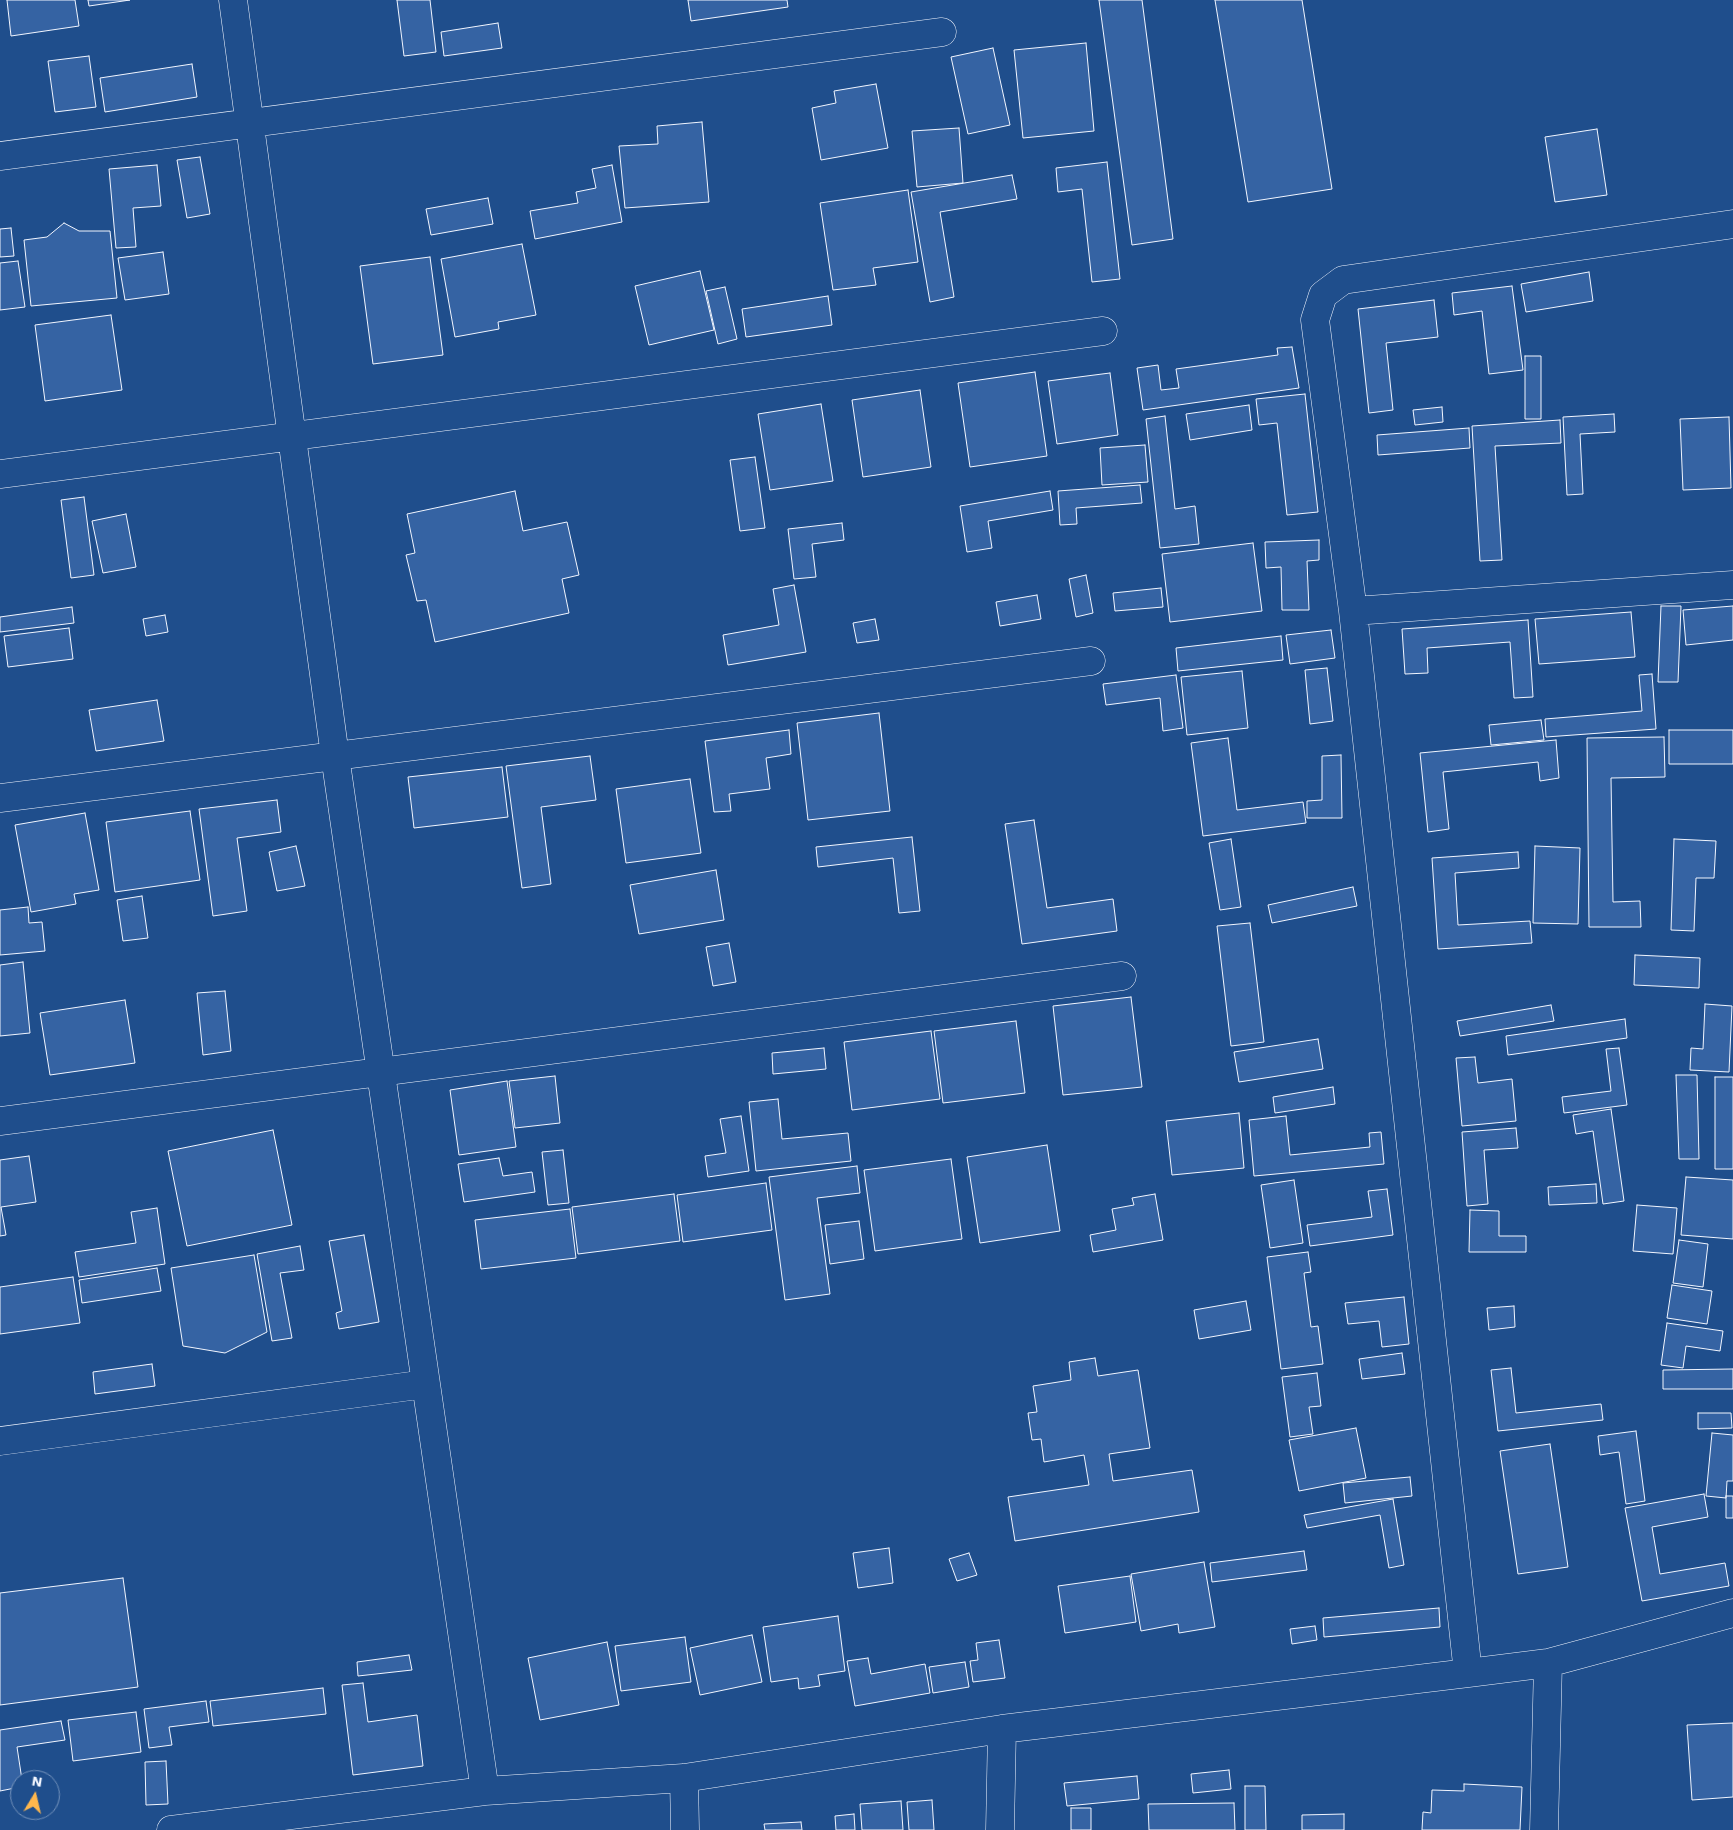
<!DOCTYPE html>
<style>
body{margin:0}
#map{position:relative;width:1733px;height:1830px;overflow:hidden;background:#1f4e8c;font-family:"Work Sans",sans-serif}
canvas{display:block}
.north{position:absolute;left:10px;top:1770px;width:50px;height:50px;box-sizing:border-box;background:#1f4e8c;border:1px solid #7391ba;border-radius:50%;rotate:9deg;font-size:14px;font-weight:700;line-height:20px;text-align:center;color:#f2f6ff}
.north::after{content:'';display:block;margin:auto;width:18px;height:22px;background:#ffb74d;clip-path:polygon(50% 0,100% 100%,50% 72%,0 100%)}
</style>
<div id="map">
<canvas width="1733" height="1830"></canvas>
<div class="north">N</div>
</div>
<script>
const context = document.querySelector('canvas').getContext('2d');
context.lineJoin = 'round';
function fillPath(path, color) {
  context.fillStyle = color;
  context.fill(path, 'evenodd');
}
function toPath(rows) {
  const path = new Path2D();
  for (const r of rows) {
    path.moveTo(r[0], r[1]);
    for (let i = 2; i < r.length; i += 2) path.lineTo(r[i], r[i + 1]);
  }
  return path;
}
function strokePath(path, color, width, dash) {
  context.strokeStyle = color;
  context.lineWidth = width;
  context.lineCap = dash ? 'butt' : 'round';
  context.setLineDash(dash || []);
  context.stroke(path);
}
const building = toPath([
 [7,0,75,0,79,26,11,36,7,0],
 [88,0,130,0,89,6,88,0],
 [397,0,430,0,436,52,404,56,397,0],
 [688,0,787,0,788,7,691,21,688,0],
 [1099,0,1142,0,1173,239,1132,245,1099,0],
 [1215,0,1302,0,1332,189,1248,202,1215,0],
 [498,23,502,48,444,56,441,32,498,23],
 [1086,43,1094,131,1023,138,1014,50,1086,43],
 [993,48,1010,125,968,134,951,57,993,48],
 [89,56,96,107,55,112,48,61,89,56],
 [192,64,197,97,105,112,100,78,192,64],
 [876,84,888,148,821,160,812,108,836,103,834,91,876,84],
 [702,122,709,202,625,208,619,146,658,144,657,126,702,122],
 [959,128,963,183,917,187,912,131,959,128],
 [1597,129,1607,195,1555,202,1545,137,1597,129],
 [200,157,210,214,187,218,177,160,200,157],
 [1107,162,1120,279,1092,282,1082,189,1058,192,1056,168,1107,162],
 [157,165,161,206,133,208,136,247,116,248,109,169,157,165],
 [612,165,622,222,535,239,530,211,578,203,576,192,596,188,592,169,612,165],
 [1012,175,1017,199,940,212,954,297,930,302,911,192,1012,175],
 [908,190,918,262,873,268,876,285,833,290,820,203,908,190],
 [488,198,493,224,431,235,426,209,488,198],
 [64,223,79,231,110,231,117,298,31,306,24,240,47,237,64,223],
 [11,228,14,256,0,257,0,229,11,228],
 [522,244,536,315,498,322,499,329,455,337,441,259,522,244],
 [163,252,169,294,125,300,118,258,163,252],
 [430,257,443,355,373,364,360,266,430,257],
 [18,261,25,307,0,310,0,263,18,261],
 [700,271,714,330,649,345,635,286,700,271],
 [1589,272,1593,301,1526,312,1521,284,1589,272],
 [1512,286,1523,370,1489,374,1482,311,1454,315,1452,293,1512,286],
 [725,287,737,339,718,344,706,291,725,287],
 [828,296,832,325,746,337,742,309,828,296],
 [1434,300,1438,337,1386,343,1393,410,1369,413,1358,309,1434,300],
 [111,315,122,390,45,401,35,325,111,315],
 [1292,347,1299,388,1143,410,1137,368,1158,365,1161,390,1179,388,1176,369,1278,355,1277,348,1292,347],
 [1525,356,1541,356,1541,419,1525,419,1525,356],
 [1035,372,1047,456,970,467,958,383,1035,372],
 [1110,373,1118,435,1057,444,1048,381,1110,373],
 [920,390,931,467,863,477,852,400,920,390],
 [1305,394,1318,512,1287,515,1277,423,1259,425,1256,399,1305,394],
 [821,404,833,481,770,490,758,414,821,404],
 [1249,405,1252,430,1190,440,1186,414,1249,405],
 [1442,407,1443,422,1415,425,1413,410,1442,407],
 [1614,414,1615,432,1580,434,1583,494,1567,495,1563,417,1614,414],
 [1165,416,1175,509,1195,506,1199,544,1160,548,1146,419,1165,416],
 [1729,417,1731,488,1683,490,1680,419,1729,417],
 [1560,420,1561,443,1495,446,1502,560,1480,561,1472,426,1560,420],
 [1469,428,1470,448,1378,455,1377,435,1469,428],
 [1145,445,1148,482,1102,485,1100,448,1145,445],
 [755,457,765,528,740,531,730,460,755,457],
 [1140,485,1142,503,1076,508,1077,524,1060,525,1058,491,1140,485],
 [515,491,523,531,567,522,579,575,562,579,569,613,435,642,426,600,417,601,406,555,415,553,407,514,515,491],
 [1050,491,1053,510,988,521,992,548,967,552,960,506,1050,491],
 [84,497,94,575,71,578,61,500,84,497],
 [126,514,136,567,103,573,92,521,126,514],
 [842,523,844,540,812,544,816,577,794,579,788,529,842,523],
 [1319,540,1319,560,1307,561,1309,610,1282,610,1281,567,1266,568,1265,542,1319,540],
 [1253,543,1262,611,1170,622,1162,554,1253,543],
 [1086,575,1093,613,1076,617,1069,579,1086,575],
 [794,585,806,652,728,665,723,635,779,625,773,589,794,585],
 [1161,588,1163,607,1115,611,1113,593,1161,588],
 [1037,595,1041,619,1000,626,996,602,1037,595],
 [1661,606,1681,606,1678,682,1658,682,1661,606],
 [1733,606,1733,640,1686,645,1683,610,1733,606],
 [72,607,74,623,0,632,0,617,72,607],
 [1631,612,1635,657,1539,664,1535,619,1631,612],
 [165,615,168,632,146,636,143,619,165,615],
 [875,619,879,640,857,643,853,623,875,619],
 [1528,620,1533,697,1514,698,1510,642,1427,648,1428,673,1405,674,1402,629,1528,620],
 [69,628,73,659,8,667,4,636,69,628],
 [1331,630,1335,658,1290,664,1286,635,1331,630],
 [1281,636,1283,660,1178,671,1176,648,1281,636],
 [1327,668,1333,721,1310,724,1305,670,1327,668],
 [1242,671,1248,728,1187,735,1181,677,1242,671],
 [1652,674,1656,729,1546,737,1545,719,1642,711,1639,675,1652,674],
 [1176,675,1183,728,1163,731,1160,698,1106,705,1103,684,1176,675],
 [157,700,164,741,96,751,89,710,157,700],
 [879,713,890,811,808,820,797,723,879,713],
 [1541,720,1544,740,1491,745,1489,725,1541,720],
 [789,730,791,754,766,758,770,789,729,794,731,811,714,812,705,741,789,730],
 [1669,730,1733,730,1733,764,1669,764,1669,730],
 [1664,737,1665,777,1611,778,1613,902,1640,901,1641,927,1589,927,1587,738,1664,737],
 [1228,738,1237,810,1303,802,1306,823,1203,836,1191,743,1228,738],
 [1556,740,1559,778,1540,781,1538,762,1443,772,1449,829,1428,832,1420,753,1556,740],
 [1341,755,1342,818,1307,818,1307,801,1322,800,1322,756,1341,755],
 [590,756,596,800,541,807,551,884,522,888,506,766,590,756],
 [502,767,508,817,414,828,408,777,502,767],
 [690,779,701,853,626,863,616,789,690,779],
 [277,800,281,832,237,838,247,911,213,916,199,809,277,800],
 [190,811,200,880,115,892,106,822,190,811],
 [85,813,99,890,74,894,76,904,31,912,15,825,85,813],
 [1034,820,1047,908,1113,899,1117,931,1022,944,1005,824,1034,820],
 [912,837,920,911,899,913,893,858,818,867,816,847,912,837],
 [1231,839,1241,907,1220,910,1209,843,1231,839],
 [1674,839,1716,841,1714,878,1696,878,1694,931,1671,930,1674,839],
 [296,846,305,886,277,891,269,852,296,846],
 [1535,846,1580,848,1578,924,1533,923,1535,846],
 [1518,852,1519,868,1455,873,1458,925,1530,921,1532,943,1438,949,1432,858,1518,852],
 [716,870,724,920,639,934,630,885,716,870],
 [1353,887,1357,906,1272,923,1268,905,1353,887],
 [142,896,148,938,123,941,117,900,142,896],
 [28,907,29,923,42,922,45,951,0,955,0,910,28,907],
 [1250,923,1264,1042,1231,1046,1217,926,1250,923],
 [729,943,736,982,713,986,706,947,729,943],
 [1635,955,1700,958,1699,988,1634,985,1635,955],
 [23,962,30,1033,0,1036,0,965,23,962],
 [225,991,231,1051,203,1055,197,993,225,991],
 [1131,997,1142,1087,1063,1095,1053,1006,1131,997],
 [125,1000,135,1063,50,1075,40,1013,125,1000],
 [1705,1004,1732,1006,1729,1072,1690,1070,1691,1048,1703,1049,1705,1004],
 [1551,1005,1554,1021,1460,1036,1457,1021,1551,1005],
 [1625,1019,1627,1038,1508,1055,1506,1036,1625,1019],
 [1016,1021,1025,1093,943,1103,934,1031,1016,1021],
 [931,1031,940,1099,852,1110,844,1042,931,1031],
 [1318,1039,1323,1069,1239,1082,1234,1052,1318,1039],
 [824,1048,826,1069,773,1074,772,1053,824,1048],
 [1619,1048,1627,1105,1564,1113,1562,1097,1611,1091,1606,1049,1619,1048],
 [1475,1057,1478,1083,1512,1079,1516,1121,1462,1126,1456,1058,1475,1057],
 [1676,1075,1697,1075,1699,1159,1679,1159,1676,1075],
 [555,1076,560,1123,515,1128,509,1081,555,1076],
 [1715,1077,1733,1077,1733,1169,1715,1169,1715,1077],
 [507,1081,516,1147,459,1155,450,1090,507,1081],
 [1333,1087,1335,1104,1275,1113,1273,1097,1333,1087],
 [778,1099,782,1139,848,1133,851,1161,756,1171,749,1102,778,1099],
 [1611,1109,1624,1201,1603,1204,1593,1131,1576,1134,1573,1115,1611,1109],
 [1239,1113,1244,1168,1172,1175,1166,1121,1239,1113],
 [741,1116,749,1171,708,1177,705,1156,726,1153,720,1119,741,1116],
 [1286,1116,1290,1155,1370,1147,1369,1133,1381,1132,1384,1164,1254,1176,1249,1120,1286,1116],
 [1516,1128,1518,1148,1484,1150,1488,1204,1467,1206,1462,1132,1516,1128],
 [273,1130,292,1225,187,1246,168,1151,273,1130],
 [1047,1145,1060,1231,980,1243,967,1157,1047,1145],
 [563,1150,569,1203,548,1205,542,1152,563,1150],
 [29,1156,36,1202,1,1207,6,1235,0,1236,0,1160,29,1156],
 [499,1158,503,1176,532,1172,535,1192,464,1202,458,1164,499,1158],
 [951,1159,962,1239,875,1251,864,1170,951,1159],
 [857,1166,860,1193,817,1198,830,1294,785,1300,769,1177,857,1166],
 [1686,1177,1733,1180,1733,1239,1681,1235,1686,1177],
 [1294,1180,1303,1243,1270,1248,1261,1185,1294,1180],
 [766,1183,772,1230,683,1242,677,1195,766,1183],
 [1596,1184,1597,1203,1549,1205,1548,1187,1596,1184],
 [1387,1189,1393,1235,1310,1246,1307,1225,1372,1217,1368,1191,1387,1189],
 [674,1194,680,1241,578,1254,572,1207,674,1194],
 [1155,1194,1163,1240,1093,1252,1090,1235,1116,1230,1112,1209,1134,1205,1132,1198,1155,1194],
 [1637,1205,1677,1208,1673,1254,1633,1251,1637,1205],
 [157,1208,165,1264,79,1277,75,1252,136,1243,131,1212,157,1208],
 [570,1209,576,1258,481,1269,475,1220,570,1209],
 [1470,1210,1499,1211,1499,1236,1526,1236,1526,1252,1469,1252,1470,1210],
 [859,1221,864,1259,830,1264,825,1225,859,1221],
 [364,1235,379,1322,339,1329,336,1313,342,1311,329,1241,364,1235],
 [1679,1240,1708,1244,1703,1287,1673,1283,1679,1240],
 [300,1246,304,1270,280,1273,292,1338,272,1341,257,1254,300,1246],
 [1308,1252,1311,1272,1304,1273,1311,1327,1318,1326,1323,1364,1281,1369,1267,1257,1308,1252],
 [254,1255,267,1332,225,1353,183,1346,171,1268,254,1255],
 [157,1268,161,1291,82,1303,79,1280,157,1268],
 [73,1277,80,1323,0,1334,0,1287,73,1277],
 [1672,1285,1712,1291,1707,1324,1667,1318,1672,1285],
 [1404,1297,1409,1344,1382,1347,1379,1321,1348,1324,1345,1303,1404,1297],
 [1246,1301,1251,1330,1199,1339,1194,1310,1246,1301],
 [1514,1306,1515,1327,1489,1330,1487,1308,1514,1306],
 [1667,1323,1723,1331,1720,1351,1686,1346,1683,1368,1661,1365,1667,1323],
 [1402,1353,1405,1374,1362,1379,1359,1359,1402,1353],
 [1095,1358,1098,1376,1138,1370,1150,1448,1109,1454,1113,1481,1192,1470,1199,1512,1015,1541,1008,1497,1089,1485,1084,1455,1044,1462,1041,1439,1032,1440,1028,1413,1037,1412,1033,1386,1071,1380,1069,1362,1095,1358],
 [152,1364,155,1386,95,1394,93,1372,152,1364],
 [1511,1368,1516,1413,1601,1404,1603,1420,1498,1431,1491,1370,1511,1368],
 [1733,1369,1733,1389,1663,1389,1663,1370,1733,1369],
 [1317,1373,1321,1406,1309,1407,1313,1434,1290,1437,1282,1377,1317,1373],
 [1698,1413,1731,1413,1732,1428,1698,1429,1698,1413],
 [1356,1428,1366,1478,1299,1491,1289,1440,1356,1428],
 [1636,1431,1645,1501,1626,1504,1619,1452,1600,1455,1598,1436,1636,1431],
 [1712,1433,1733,1435,1733,1481,1727,1481,1726,1498,1706,1496,1712,1433],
 [1550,1444,1568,1567,1518,1574,1500,1451,1550,1444],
 [1410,1477,1412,1496,1345,1503,1343,1483,1410,1477],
 [1704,1494,1708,1517,1652,1527,1660,1574,1725,1563,1729,1586,1642,1601,1625,1508,1704,1494],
 [1726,1496,1733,1496,1733,1518,1726,1518,1726,1496],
 [1393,1499,1404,1565,1389,1568,1380,1515,1307,1528,1304,1515,1393,1499],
 [889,1548,893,1583,858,1588,853,1553,889,1548],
 [1304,1551,1307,1570,1212,1582,1210,1563,1304,1551],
 [969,1553,977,1575,957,1581,949,1559,969,1553],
 [1204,1562,1215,1627,1179,1633,1178,1624,1141,1631,1131,1574,1204,1562],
 [1130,1576,1136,1622,1065,1633,1058,1586,1130,1576],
 [123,1578,138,1687,0,1705,0,1593,123,1578],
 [1439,1608,1440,1627,1324,1637,1323,1618,1439,1608],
 [838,1616,845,1671,818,1675,820,1686,799,1689,798,1678,771,1682,763,1627,838,1616],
 [1315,1626,1317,1640,1292,1644,1290,1629,1315,1626],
 [752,1635,762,1682,700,1695,690,1648,752,1635],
 [685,1637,691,1682,621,1691,615,1646,685,1637],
 [999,1640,1005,1678,973,1682,970,1661,978,1660,976,1643,999,1640],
 [607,1642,619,1705,540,1720,528,1658,607,1642],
 [409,1655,412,1670,358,1676,357,1662,409,1655],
 [868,1658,871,1674,925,1664,930,1693,855,1706,847,1661,868,1658],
 [965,1662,969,1687,933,1693,929,1667,965,1662],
 [363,1683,368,1722,417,1715,423,1766,353,1775,342,1685,363,1683],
 [323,1688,326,1714,213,1726,210,1701,323,1688],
 [206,1701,209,1722,169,1727,172,1745,149,1748,144,1709,206,1701],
 [136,1712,141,1752,73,1761,68,1720,136,1712],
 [61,1721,65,1740,17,1747,22,1780,20,1780,20,1787,0,1791,0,1730,61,1721],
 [1733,1723,1733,1797,1692,1800,1687,1725,1733,1723],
 [166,1761,168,1804,146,1805,145,1762,166,1761],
 [1229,1770,1231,1789,1193,1793,1191,1774,1229,1770],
 [1137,1776,1139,1799,1067,1806,1064,1783,1137,1776],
 [1464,1784,1522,1787,1520,1830,1422,1830,1423,1812,1431,1813,1432,1790,1464,1791,1464,1784],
 [1245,1786,1265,1786,1266,1830,1245,1830,1245,1786],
 [932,1800,934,1830,909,1830,907,1802,932,1800],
 [901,1801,903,1830,862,1830,860,1804,901,1801],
 [1234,1803,1235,1830,1149,1830,1148,1804,1234,1803],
 [1071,1808,1091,1808,1091,1830,1071,1830,1071,1808],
 [854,1814,855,1830,836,1830,835,1816,854,1814],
 [1344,1814,1344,1830,1302,1830,1302,1815,1344,1814],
 [801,1822,802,1830,765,1830,764,1824,801,1822]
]);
const street = toPath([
 [233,0,335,756,485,1791],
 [0,156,942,32],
 [0,474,1103,331],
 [1353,611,1733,585],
 [0,798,1091,661],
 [0,1121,1122,976],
 [0,1441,426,1384],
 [1548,1663,1733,1613],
 [684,1778,685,1830],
 [171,1830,485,1791,684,1778,1002,1729,1468,1673],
 [1000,1830,1002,1729],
 [1544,1830,1548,1663,1468,1673,1353,611,1315,320,1323,295,1343,280,1733,224]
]);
fillPath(building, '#3563a3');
strokePath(building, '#f2f6ff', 1);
strokePath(street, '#f2f6ff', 29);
strokePath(street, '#1f4e8c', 28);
</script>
